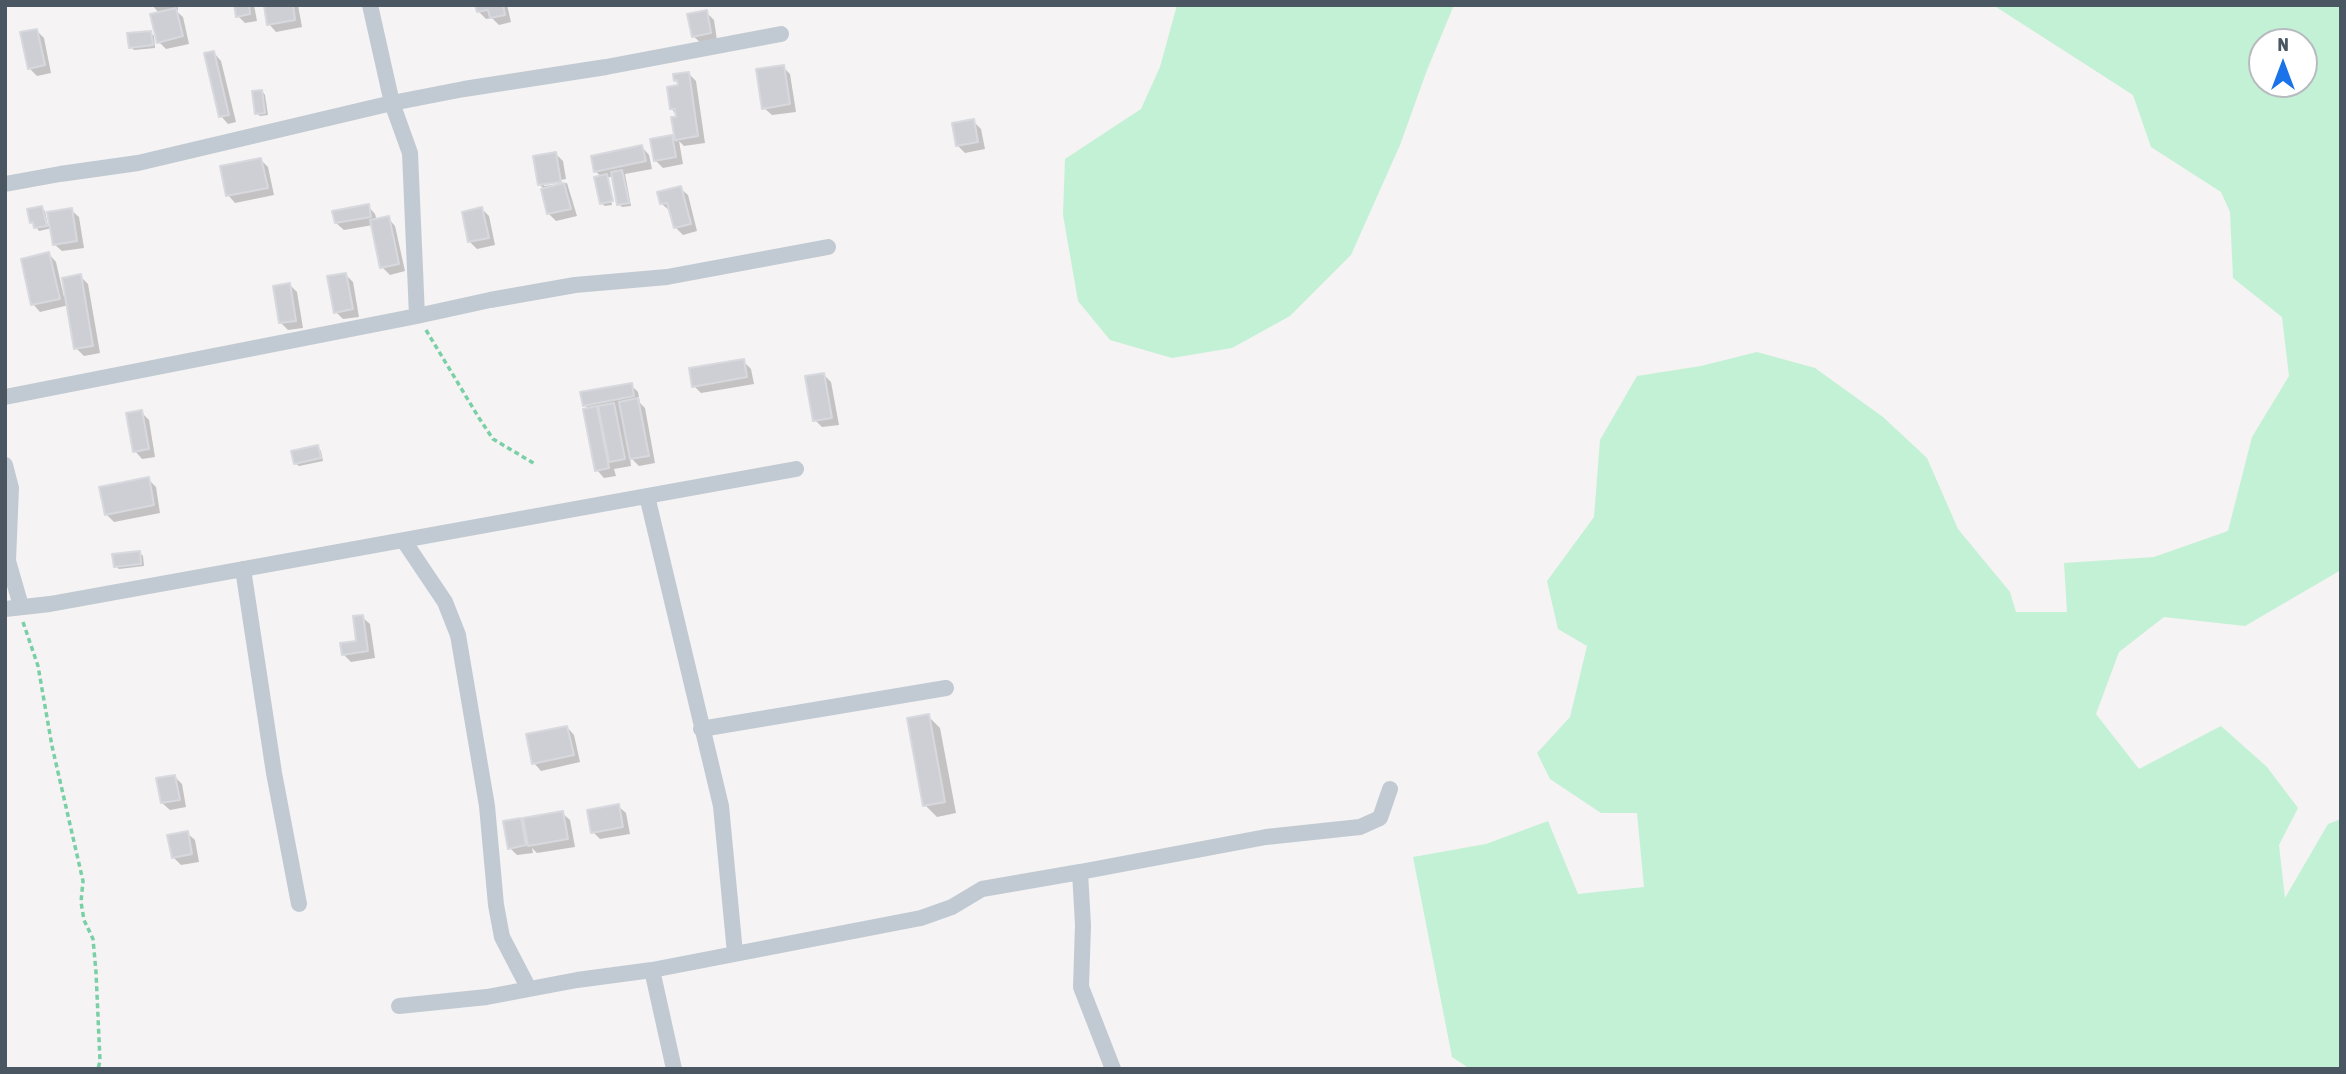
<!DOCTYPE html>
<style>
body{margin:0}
#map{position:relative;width:2346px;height:1074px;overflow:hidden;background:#f5f3f3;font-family:"Asap Condensed",sans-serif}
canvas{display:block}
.frame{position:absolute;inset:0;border:7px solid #4a5661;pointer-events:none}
.north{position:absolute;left:2248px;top:28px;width:70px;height:70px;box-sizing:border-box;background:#fff;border:2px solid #b7bbc0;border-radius:50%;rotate:0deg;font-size:19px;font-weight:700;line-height:28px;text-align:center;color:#4a5661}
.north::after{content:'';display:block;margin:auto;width:24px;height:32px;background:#1a73e8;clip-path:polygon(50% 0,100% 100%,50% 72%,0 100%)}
</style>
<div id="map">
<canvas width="2346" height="1074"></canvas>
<div class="frame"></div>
<div class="north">N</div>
</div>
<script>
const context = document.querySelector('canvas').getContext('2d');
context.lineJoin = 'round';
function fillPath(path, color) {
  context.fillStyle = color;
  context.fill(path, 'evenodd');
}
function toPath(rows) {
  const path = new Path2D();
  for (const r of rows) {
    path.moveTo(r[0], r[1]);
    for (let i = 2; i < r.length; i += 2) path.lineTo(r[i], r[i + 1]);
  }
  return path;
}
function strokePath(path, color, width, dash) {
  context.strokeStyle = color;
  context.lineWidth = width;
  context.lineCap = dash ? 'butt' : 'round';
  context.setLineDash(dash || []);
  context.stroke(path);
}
const green = toPath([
 [1177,5,1454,5,1427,70,1400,145,1351,255,1290,316,1232,348,1172,358,1110,340,1078,301,1063,215,1065,159,1141,109,1160,67],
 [1993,5,2341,5,2341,570,2245,626,2164,617,2119,652,2096,714,2139,769,2221,726,2267,767,2298,808,2279,845,2285,898,2328,824,2341,819,2341,1069,1470,1069,1452,1057,1413,857,1486,844,1548,821,1578,894,1644,887,1637,813,1601,813,1550,779,1537,753,1570,717,1587,646,1558,629,1547,581,1594,517,1600,440,1637,376,1701,366,1757,352,1815,368,1883,417,1927,458,1958,529,2010,592,2016,612,2067,612,2064,563,2154,557,2228,531,2252,437,2289,376,2282,317,2233,278,2230,212,2221,192,2151,147,2133,95],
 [2262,42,2304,42,2304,84,2262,84]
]);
const shadow = toPath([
 [152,5,178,5,178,10,175,10,183,17,189,44,166,49,159,42,160,14],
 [236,5,254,5,257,21,245,23,238,16],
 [266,5,298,5,302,27,276,32,269,24],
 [477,5,507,5,511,22,499,25,492,18,486,19,478,11],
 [706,12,714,20,717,40,701,43,693,36],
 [36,30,44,38,51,73,37,76,29,68],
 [151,33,154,36,155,48,134,50,131,47],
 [214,53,221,61,236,122,228,124,221,116],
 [783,67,790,74,796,112,772,115,764,108],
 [689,74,696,81,705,143,684,146,679,141,683,164,663,168,655,160,672,137,677,142,673,119,678,118,672,109,680,86,675,80],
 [262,91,265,95,268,115,260,116,256,113],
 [973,121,981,129,985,149,965,153,957,145],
 [642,147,649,155,652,169,625,174,631,206,622,207,619,204,614,176,606,178,612,205,605,206,601,203,602,177,595,171],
 [556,154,563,161,566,179,544,183,544,186,567,183,577,216,556,221,549,214,545,190,540,185],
 [261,160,268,167,274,195,235,203,228,195],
 [680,188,688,195,697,231,683,235,675,227,670,211,662,204],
 [368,206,375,214,377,221,388,218,395,226,405,271,390,275,382,267,373,225,344,230,336,223],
 [42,208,45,211,48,226,71,210,79,217,84,248,62,251,54,244,52,228,39,231,32,222],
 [482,209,489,216,495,245,477,249,470,242],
 [49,254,56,262,64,297,67,297,80,276,88,284,100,353,84,356,76,348,69,305,40,312,33,304],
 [345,274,353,282,359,317,343,319,336,312],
 [290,285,297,292,303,328,288,330,280,322],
 [743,361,751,369,754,384,701,393,694,386],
 [824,375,831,382,839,425,822,427,815,420],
 [631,385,638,392,640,403,645,408,655,463,639,466,630,457,631,466,614,469,616,476,604,478,597,470,589,409,585,405],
 [141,412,149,420,155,457,142,459,135,451],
 [317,447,321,451,323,461,299,466,295,463],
 [148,479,156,487,160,513,114,522,106,514],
 [139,552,143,556,144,566,119,569,116,566],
 [362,617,370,624,375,658,351,662,343,654,358,642],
 [928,716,940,728,956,813,937,817,925,805],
 [567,727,574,735,580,762,541,771,534,763],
 [175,777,182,784,186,807,170,810,162,803],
 [618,806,626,813,630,834,600,839,593,832],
 [562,813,570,820,575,847,537,853,532,848,533,853,517,855,510,848,520,820,526,826],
 [187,833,195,840,199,862,181,865,173,857]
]);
const building = toPath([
 [234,5,249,5,250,14,236,17,234,5],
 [264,5,293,5,295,20,267,25,264,5],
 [475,5,503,5,505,15,490,18,488,10,477,12,475,5],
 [176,8,183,36,157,43,150,14,176,8],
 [707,10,711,33,692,37,687,14,707,10],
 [37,29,45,65,28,69,20,32,37,29],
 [151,31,153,45,129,48,127,33,151,31],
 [214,51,229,115,219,117,204,53,214,51],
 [784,65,790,104,762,109,756,69,784,65],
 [689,72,698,136,675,140,671,117,676,117,675,109,670,109,667,87,678,85,677,80,674,81,673,74,689,72],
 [262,90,265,113,255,114,252,91,262,90],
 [974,119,978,142,956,146,952,123,974,119],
 [672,135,676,157,654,161,650,139,672,135],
 [642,145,646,161,594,172,591,156,642,145],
 [556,152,561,182,538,185,533,156,556,152],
 [261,158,268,188,226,196,220,166,261,158],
 [622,170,629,203,617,205,611,172,622,170],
 [607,174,613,201,600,204,594,177,607,174],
 [564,183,571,209,547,214,541,189,564,183],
 [681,186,691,224,674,228,667,203,660,204,657,192,681,186],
 [369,204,371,217,335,223,332,211,369,204],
 [42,206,47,226,34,228,33,222,30,223,27,209,42,206],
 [482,207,489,238,468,242,462,212,482,207],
 [72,208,77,241,53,245,47,212,72,208],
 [389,216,399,264,380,268,370,220,389,216],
 [49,252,60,299,31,305,21,259,49,252],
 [346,273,353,309,334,313,327,276,346,273],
 [81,274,93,346,74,349,62,278,81,274],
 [290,283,296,321,279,323,273,286,290,283],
 [744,359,747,377,692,387,689,368,744,359],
 [824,373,832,418,813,421,805,376,824,373],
 [632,383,634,396,583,406,580,392,632,383],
 [638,398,649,456,630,459,619,402,638,398],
 [614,403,625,459,609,462,598,406,614,403],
 [597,406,609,468,595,471,583,409,597,406],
 [142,410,149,449,133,452,126,413,142,410],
 [318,445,321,458,294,464,291,451,318,445],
 [149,477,154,505,105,515,99,487,149,477],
 [140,551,141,564,114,567,112,554,140,551],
 [363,615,368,651,342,655,340,643,356,641,353,616,363,615],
 [929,714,945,802,923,806,907,718,929,714],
 [567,726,574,755,532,764,526,734,567,726],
 [175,775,180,800,161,803,156,778,175,775],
 [619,804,623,827,591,833,587,810,619,804],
 [563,811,568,839,528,846,523,818,563,811],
 [521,818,526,845,508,849,503,821,521,818],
 [188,831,192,854,172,858,167,835,188,831]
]);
const path = toPath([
 [426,330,479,418,493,439,535,464],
 [23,622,38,666,52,746,83,881,81,902,84,920,93,939,96,972,100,1061,98,1069]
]);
const street = toPath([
 [370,5,392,103,410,153,417,316],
 [5,184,60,174,138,163,392,103,464,89,606,67,781,34],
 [5,397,417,316,490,300,575,285,667,277,828,247],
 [5,465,11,488,8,561,21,606],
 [647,496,721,806,735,953],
 [404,541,445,602,458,635,487,806,496,905,502,937,529,989],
 [243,569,274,773,299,904],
 [5,609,50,604,796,469],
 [701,729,946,688],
 [1080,872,1266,837,1360,827,1380,818,1390,789],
 [652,970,674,1069],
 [399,1006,487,997,577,980,652,970,921,918,952,907,982,889,1080,872,1083,925,1081,987,1113,1069]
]);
fillPath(green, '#c3f1d5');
fillPath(shadow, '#0003');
fillPath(building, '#cdcfd5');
strokePath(building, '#d7d9de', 2);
strokePath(path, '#7ad0a6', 3.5, [5, 3.5]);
strokePath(street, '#c1cad2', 16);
</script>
